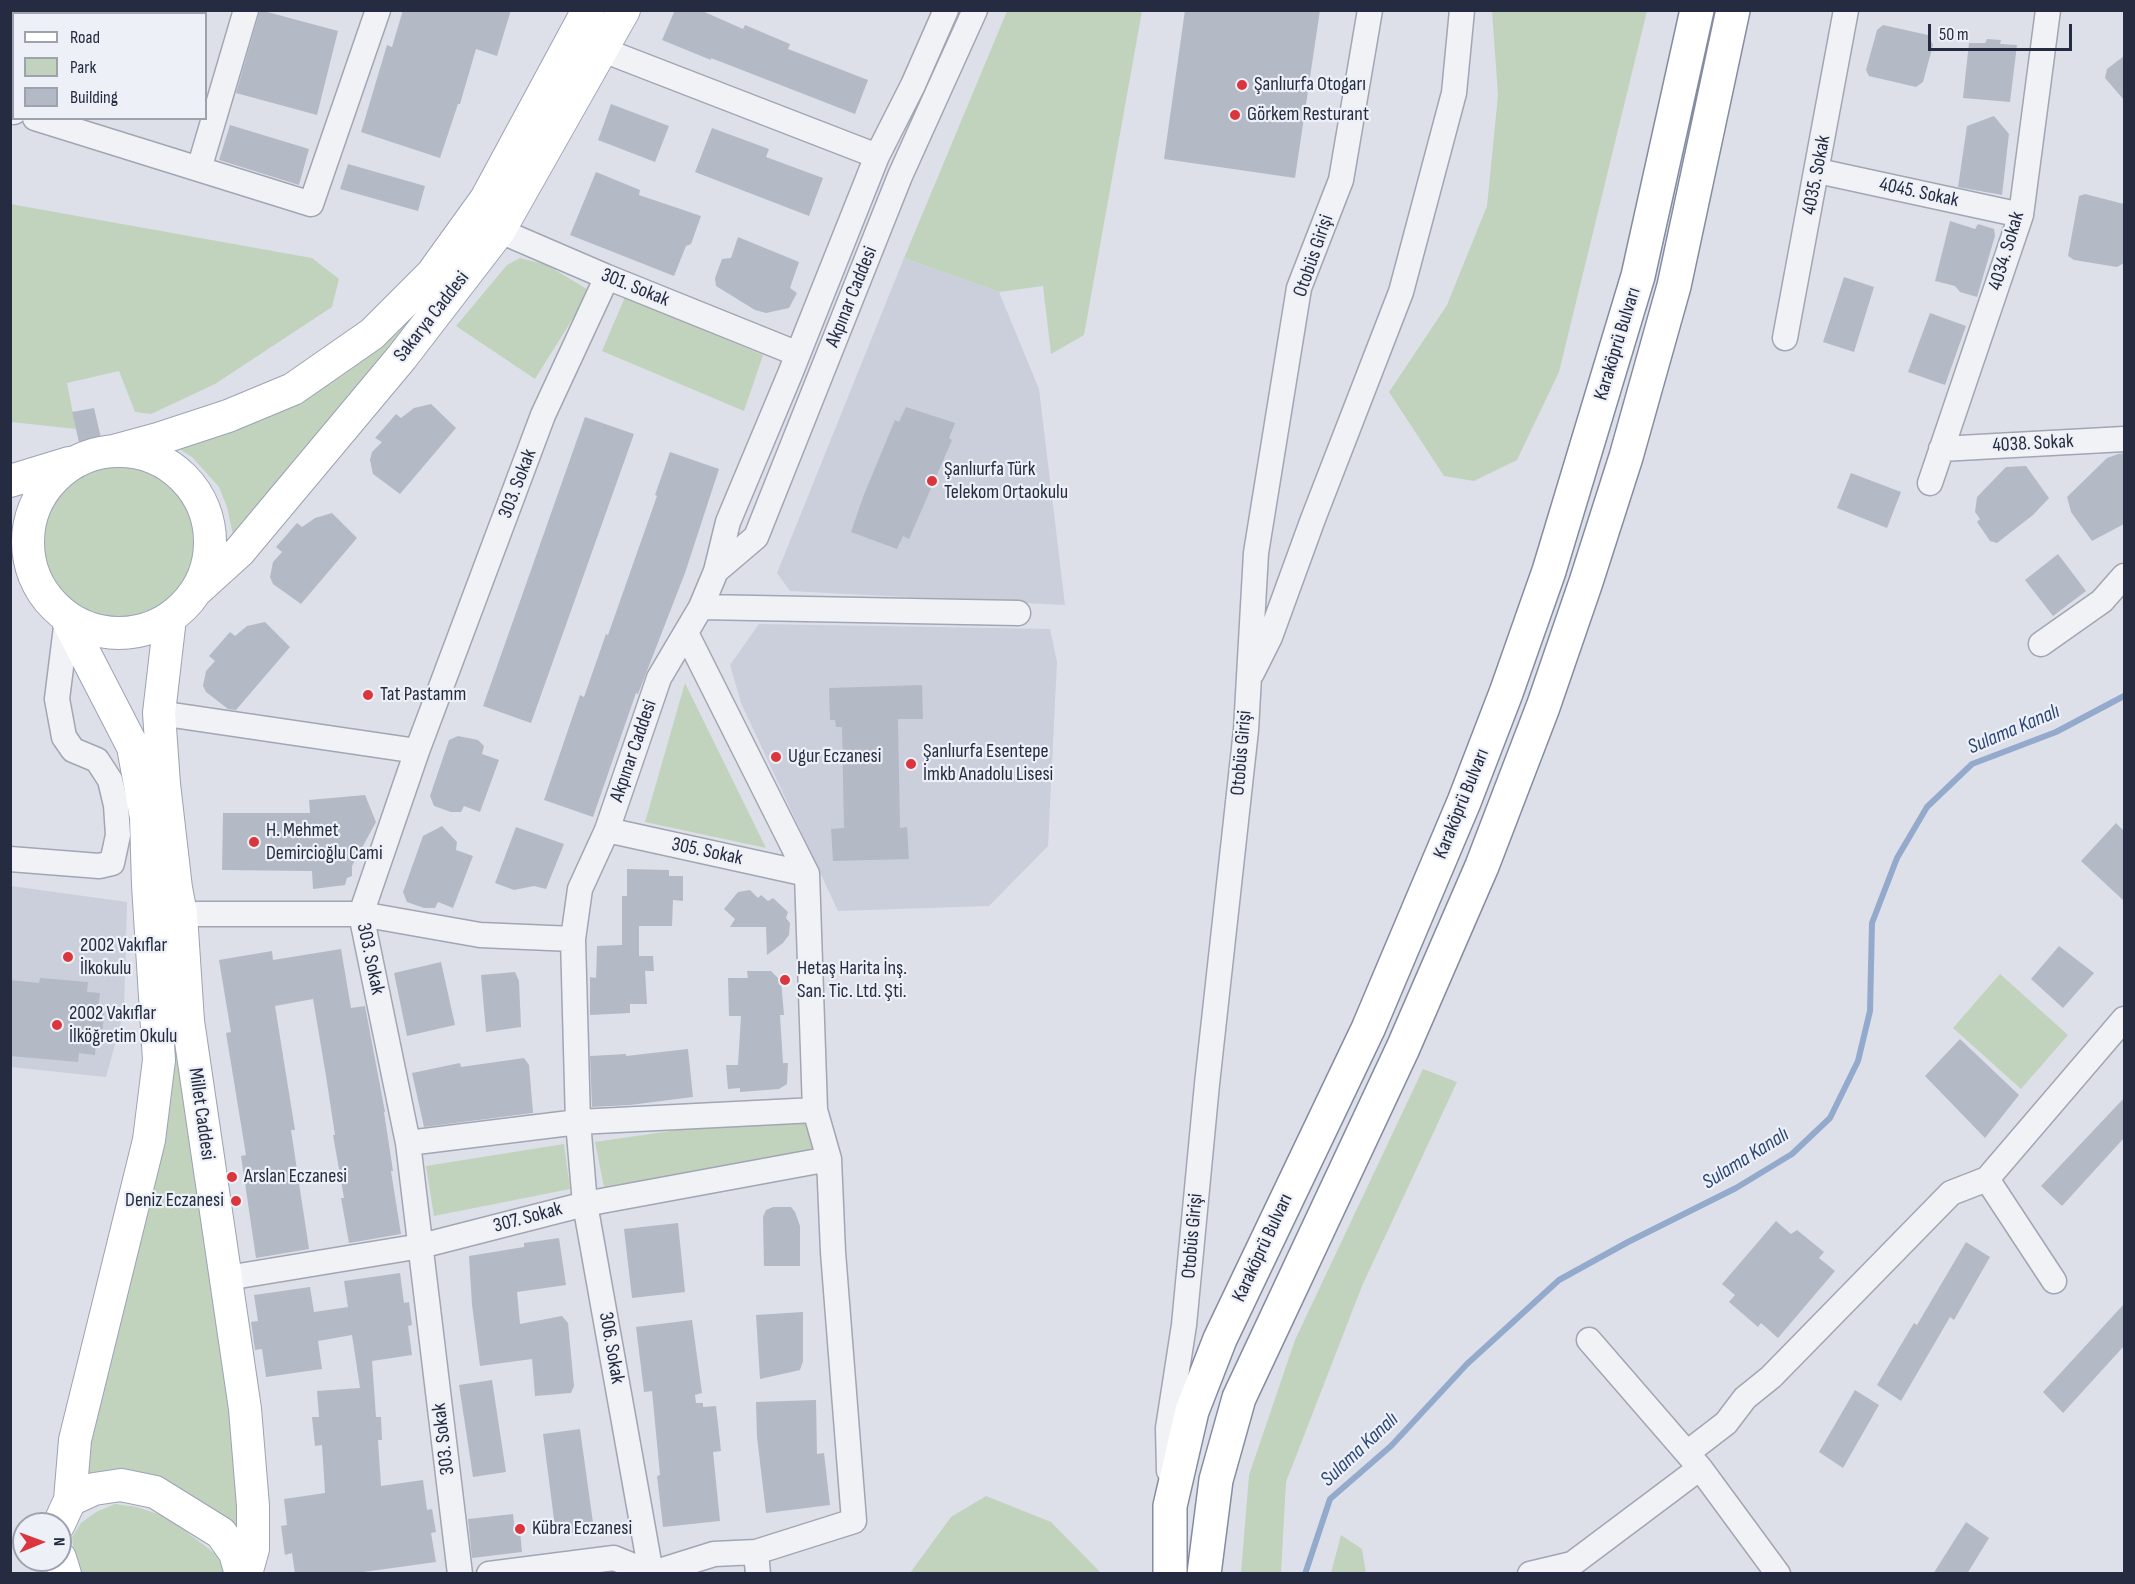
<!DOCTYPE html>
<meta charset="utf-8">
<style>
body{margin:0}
#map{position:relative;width:2135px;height:1584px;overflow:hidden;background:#dde0e9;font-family:"Sofia Sans Condensed",sans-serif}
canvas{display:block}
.frame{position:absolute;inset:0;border:12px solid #252c41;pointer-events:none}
.legend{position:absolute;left:12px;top:12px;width:195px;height:108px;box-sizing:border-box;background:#edf0f6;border:2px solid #9da2ae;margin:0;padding:8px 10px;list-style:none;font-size:18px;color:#252c41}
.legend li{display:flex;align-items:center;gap:12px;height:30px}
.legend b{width:30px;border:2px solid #9da2ae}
.north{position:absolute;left:12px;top:1512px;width:60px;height:60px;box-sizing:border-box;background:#edf0f6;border:2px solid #9da2ae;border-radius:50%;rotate:89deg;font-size:16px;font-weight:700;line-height:24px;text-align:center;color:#252c41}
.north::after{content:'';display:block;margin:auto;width:21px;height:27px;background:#db353d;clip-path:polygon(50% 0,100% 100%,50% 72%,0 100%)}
.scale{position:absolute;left:1928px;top:24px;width:144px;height:27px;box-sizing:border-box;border:3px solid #252c41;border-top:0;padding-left:8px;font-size:18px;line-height:21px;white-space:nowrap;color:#252c41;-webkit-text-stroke:4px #edf0f6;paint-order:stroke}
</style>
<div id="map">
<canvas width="2135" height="1584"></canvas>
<div class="frame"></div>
<ul class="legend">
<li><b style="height:8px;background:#fff"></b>Road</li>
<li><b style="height:16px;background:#c1d3bd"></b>Park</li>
<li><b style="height:16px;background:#b4b9c6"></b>Building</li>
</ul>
<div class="north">N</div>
<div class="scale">50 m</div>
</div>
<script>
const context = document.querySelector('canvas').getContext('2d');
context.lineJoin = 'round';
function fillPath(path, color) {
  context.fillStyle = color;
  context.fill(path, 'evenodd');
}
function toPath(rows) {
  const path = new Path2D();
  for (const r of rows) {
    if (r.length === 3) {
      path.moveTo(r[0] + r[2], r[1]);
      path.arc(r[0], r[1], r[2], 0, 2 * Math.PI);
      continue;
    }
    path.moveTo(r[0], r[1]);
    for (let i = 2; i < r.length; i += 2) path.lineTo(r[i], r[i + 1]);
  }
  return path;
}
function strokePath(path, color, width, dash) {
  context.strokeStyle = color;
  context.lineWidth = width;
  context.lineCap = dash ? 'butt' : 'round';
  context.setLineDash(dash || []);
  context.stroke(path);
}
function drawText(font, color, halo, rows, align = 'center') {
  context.font = font + ' "Sofia Sans Condensed",sans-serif';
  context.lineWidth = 4.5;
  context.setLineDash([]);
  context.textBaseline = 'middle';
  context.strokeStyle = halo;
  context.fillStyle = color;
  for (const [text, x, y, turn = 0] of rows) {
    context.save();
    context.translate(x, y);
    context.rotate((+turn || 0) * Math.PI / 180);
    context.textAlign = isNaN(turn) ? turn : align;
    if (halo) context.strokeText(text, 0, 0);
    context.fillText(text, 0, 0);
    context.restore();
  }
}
const built = toPath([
 [904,258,999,292,1039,389,1065,605,790,591,777,573],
 [759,624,1050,629,1057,662,1048,846,989,906,838,911,741,703,730,665],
 [11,886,127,902,124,1012,106,1077,11,1067]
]);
const green = toPath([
 [1007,11,1142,11,1084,335,1051,354,1043,286,999,292,904,258],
 [1492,11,1647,11,1559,372,1517,460,1474,481,1444,476,1389,392,1447,305,1487,206,1498,95],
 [10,204,312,258,339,279,332,307,215,384,151,414,135,412,119,371,67,383,76,429,11,422],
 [520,258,547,265,590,291,535,379,456,326,507,265],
 [441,294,233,535,227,507,219,487,192,457,176,447],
 [625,297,763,355,744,411,602,351],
 [118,542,76],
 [685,683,766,848,645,822],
 [177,972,236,1462,240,1532,81,1484,147,1208,174,1037],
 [2000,974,2068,1035,2021,1089,1953,1028],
 [1423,1069,1457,1082,1362,1286,1286,1482,1281,1573,1241,1573,1249,1475,1295,1340],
 [815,1110,819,1149,604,1187,595,1142],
 [564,1144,570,1189,434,1216,426,1166],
 [986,1496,1051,1522,1101,1573,910,1573,951,1517],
 [115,1504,137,1507,167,1517,217,1555,226,1573,76,1573,72,1537,81,1523,96,1512],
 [1341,1535,1362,1549,1366,1573,1331,1573]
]);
const stream = toPath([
 [1305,1574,1330,1499,1391,1446,1467,1364,1559,1280,1628,1242,1736,1188,1792,1154,1830,1118,1858,1061,1870,1011,1872,923,1897,858,1927,807,1972,764,2056,732,2124,696]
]);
const building = toPath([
 [260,10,338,31,317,115,236,93],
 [403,10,511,10,497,56,476,49,460,104,458,104,440,158,361,132,387,45,392,47],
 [675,10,700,10,743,29,745,25,790,44,788,49,868,80,855,114,711,58,711,60,662,40],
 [1185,10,1320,10,1295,178,1164,159],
 [1883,25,1928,35,1933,45,1923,82,1916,87,1869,76,1866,70,1877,30],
 [1987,39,2001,40,2000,44,2017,45,2010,102,1963,98,1969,43,1985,43],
 [2124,56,2124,100,2105,78,2107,69],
 [611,104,669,126,655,162,598,140],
 [1994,116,2009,134,2002,195,1958,187,1967,126],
 [230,125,309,149,299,185,219,160],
 [712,128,769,149,766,157,823,178,809,216,695,172],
 [348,164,425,186,418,211,340,189],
 [596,172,640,190,639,195,701,216,691,244,686,246,674,276,570,235],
 [2085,194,2124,204,2124,263,2117,267,2074,260,2068,256,2079,196],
 [1950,221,1975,229,1978,224,1994,229,1995,236,1977,297,1960,292,1955,286,1935,281],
 [738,237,799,262,790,288,797,293,789,308,766,313,755,310,716,286,715,278,722,259,731,258],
 [1844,277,1874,287,1854,352,1823,342],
 [1930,313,1966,326,1945,385,1908,372],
 [431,404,456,428,400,494,373,474,370,460,372,452,382,442,375,438,396,414,401,418,414,408],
 [906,407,955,423,949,438,952,440,909,539,903,536,897,549,851,532,863,497,895,420,899,422],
 [94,408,101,438,79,442,72,412],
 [585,417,634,434,531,723,483,706],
 [670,452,719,469,685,573,638,694,636,693,593,817,544,800,580,695,584,697,606,634,608,635,657,496,655,495],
 [2124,453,2124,524,2092,541,2071,512,2067,497,2107,458,2118,454],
 [2026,466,2049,498,2033,515,1997,543,1990,541,1977,522,1980,519,1975,512,1977,497,2006,467],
 [1851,473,1901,492,1887,528,1837,508],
 [332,513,357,538,301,604,273,584,270,577,273,562,282,552,276,547,297,523,302,527,315,518],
 [2058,554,2086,591,2053,616,2025,580],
 [265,622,290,647,236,710,228,709,206,692,203,686,206,671,215,661,209,656,230,632,235,636,247,626],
 [922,685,923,719,898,719,900,828,907,827,909,859,833,861,831,829,844,828,842,727,836,727,835,720,830,720,829,688],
 [458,736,478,740,484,746,482,754,499,760,480,812,464,806,461,812,451,812,434,806,430,796,449,740],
 [365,795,376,822,352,866,352,876,347,878,345,885,313,889,312,871,222,870,223,813,310,813,309,800],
 [2116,823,2124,831,2124,901,2081,861],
 [442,826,457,842,456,850,473,856,453,908,438,902,435,908,424,908,407,902,403,892,423,836],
 [516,827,564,844,546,889,534,886,514,890,495,883],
 [627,869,669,870,669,876,683,876,683,901,673,900,672,926,639,926,639,956,653,956,654,971,645,971,647,1004,630,1004,630,1013,590,1015,590,977,596,978,597,946,622,945,622,896,627,896],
 [750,890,758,898,761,895,768,901,773,898,788,912,786,918,790,923,789,935,783,943,767,955,766,927,730,927,735,919,724,909,738,892],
 [2059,946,2094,973,2063,1008,2031,979],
 [341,949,351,1008,365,1006,385,1112,384,1112,393,1171,391,1171,401,1234,349,1243,341,1198,344,1198,333,1135,335,1135,326,1076,313,999,275,1006,295,1130,291,1130,309,1249,256,1258,241,1156,246,1155,226,1033,231,1032,219,960,272,951,273,960],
 [441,962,455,1025,407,1036,394,973],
 [747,971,771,971,781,981,784,1015,780,1015,783,1063,788,1063,787,1084,779,1089,740,1092,740,1088,728,1089,726,1065,738,1065,741,1016,729,1016,728,978,748,978],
 [515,972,519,981,521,1027,486,1032,481,975],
 [40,978,88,982,87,992,100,993,98,1011,104,1012,102,1038,96,1038,95,1055,79,1053,78,1062,10,1056,10,980,39,983],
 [1960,1039,2019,1095,1985,1138,1925,1076],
 [688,1049,693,1097,630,1105,592,1107,590,1056,626,1054,626,1056],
 [524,1058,529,1065,533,1113,424,1127,412,1073,460,1063,461,1067],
 [2124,1098,2124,1138,2062,1206,2041,1186],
 [773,1207,791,1207,795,1212,800,1226,800,1266,764,1266,763,1217,766,1210],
 [1776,1221,1791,1234,1797,1230,1824,1252,1819,1258,1835,1271,1778,1338,1761,1323,1758,1327,1729,1302,1735,1295,1722,1284],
 [678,1223,685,1292,632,1298,624,1229],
 [559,1238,566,1285,517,1292,520,1324,562,1316,568,1323,574,1386,571,1393,535,1396,532,1359,480,1366,472,1305,469,1256,524,1247,524,1243],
 [1966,1242,1990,1257,1954,1320,1950,1317,1901,1401,1877,1385,1914,1323,1917,1325],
 [400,1273,404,1303,409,1302,412,1325,408,1326,412,1355,372,1361,376,1417,381,1417,382,1440,378,1440,381,1486,423,1480,427,1510,432,1509,436,1532,431,1533,436,1562,349,1574,295,1574,292,1553,285,1555,281,1526,287,1525,284,1499,325,1493,322,1445,315,1446,312,1417,319,1417,317,1391,360,1388,352,1335,318,1341,322,1369,266,1377,262,1349,255,1350,251,1322,258,1321,254,1295,310,1287,314,1312,348,1307,344,1281],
 [2124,1304,2124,1346,2063,1413,2043,1392],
 [803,1312,803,1361,800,1370,760,1379,756,1315],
 [692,1320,702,1393,695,1395,696,1403,703,1403,703,1407,716,1406,721,1451,713,1452,720,1521,663,1527,657,1476,660,1475,652,1391,644,1392,636,1327],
 [492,1380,506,1472,473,1477,459,1385],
 [1855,1390,1879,1405,1843,1468,1819,1452],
 [816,1400,817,1454,824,1453,830,1505,766,1513,757,1437,756,1402],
 [580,1429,594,1530,556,1535,543,1434],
 [513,1514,515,1532,520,1531,522,1552,472,1558,468,1519],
 [1966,1522,1989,1538,1967,1574,1933,1574]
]);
const minor = toPath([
 [603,50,877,156],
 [10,111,14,112],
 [35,118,311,204,378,10],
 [199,169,246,10],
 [1818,171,2021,215],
 [484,224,607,277,798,354],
 [1785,338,1846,10],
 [1941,449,2124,439],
 [1930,483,2021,215,2048,10],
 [716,571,756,537,900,176,975,10],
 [701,607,1018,613],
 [2041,644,2102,601,2124,576],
 [1252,673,1270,637,1313,519,1401,292,1454,93,1462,10],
 [159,713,417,751],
 [607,830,807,874],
 [10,859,99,866,112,863,118,835,116,805,110,780,97,760,73,750,64,737,57,699,67,619],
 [163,914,361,914,480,935,573,939],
 [408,1143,578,1122,815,1110],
 [1987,1179,2054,1281],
 [227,1278,421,1246,585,1204,829,1159],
 [1589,1340,1700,1468,1778,1574],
 [1687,1453,1726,1423,1745,1398,1771,1377,1951,1193,1987,1179,2124,1019],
 [1169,1471,1168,1428,1184,1325,1207,1084,1246,730,1256,553,1299,288,1341,180,1370,10],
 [756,1552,758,1574],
 [651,1573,585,1204,578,1122,573,939,580,889,607,830,659,678,701,607,716,571,728,522,790,374,877,156,913,85,946,10],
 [460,1574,408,1143,361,914,417,751,543,415,607,277],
 [489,1574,614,1558,651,1573],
 [650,1574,714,1554,756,1552,854,1521,833,1252,829,1159,815,1110,807,874,686,633],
 [1530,1574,1572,1564,1700,1468]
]);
const major = toPath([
 [114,451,158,439,228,416,293,389,372,334,432,274,486,199,588,10],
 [119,542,91],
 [10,481,69,463],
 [196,591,239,552,402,357,499,231,624,10],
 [170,618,159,713,164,784,176,888,181,914,188,1021,245,1409,253,1506,253,1549,246,1574],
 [67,619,133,747,146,817,148,885,159,1060,149,1140,75,1440,70,1500],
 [59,1524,70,1500,94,1489,121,1485,155,1492,221,1533,235,1553,241,1574],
 [60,1558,65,1574]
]);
const highway = toPath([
 [1170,1574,1170,1506,1192,1411,1220,1339,1368,1029,1464,802,1506,693,1549,571,1638,276,1697,10],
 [1204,1574,1216,1480,1239,1398,1403,1048,1482,866,1543,707,1586,582,1626,457,1674,286,1733,10]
]);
const markers = [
 [1242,85,6,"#db353d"],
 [1235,115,6,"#db353d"],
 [932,481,6,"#db353d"],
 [368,695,6,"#db353d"],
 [776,757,6,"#db353d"],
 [911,764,6,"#db353d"],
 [254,842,6,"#db353d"],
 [68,957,6,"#db353d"],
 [785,980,6,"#db353d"],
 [57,1025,6,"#db353d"],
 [232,1177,6,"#db353d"],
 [236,1201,6,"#db353d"],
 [520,1529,6,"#db353d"]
];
const poiNames = [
 ["Şanlıurfa Otogarı",1254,85],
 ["Görkem Resturant",1247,115],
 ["Şanlıurfa Türk",944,470],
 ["Telekom Ortaokulu",944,493],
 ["Tat Pastamm",380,695],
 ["Şanlıurfa Esentepe",923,752],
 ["İmkb Anadolu Lisesi",923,775],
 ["Ugur Eczanesi",788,757],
 ["H. Mehmet",266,831],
 ["Demircioğlu Cami",266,854],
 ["2002 Vakıflar",80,946],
 ["İlkokulu",80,969],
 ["Hetaş Harita İnş.",797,969],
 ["San. Tic. Ltd. Şti.",797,992],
 ["2002 Vakıflar",69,1014],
 ["İlköğretim Okulu",69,1037],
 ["Arslan Eczanesi",244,1177],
 ["Deniz Eczanesi",224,1201,"right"],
 ["Kübra Eczanesi",532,1529]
];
const streetNames = [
 ["4035. Sokak",1817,175,-79],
 ["4045. Sokak",1919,193,12],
 ["4034. Sokak",2007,251,-73],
 ["Otobüs Girişi",1314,256,-71],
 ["301. Sokak",635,288,22],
 ["Akpınar Caddesi",852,297,-68],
 ["Sakarya Caddesi",432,317,-52],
 ["Karaköprü Bulvarı",1618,344,-73],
 ["4038. Sokak",2033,444,-3],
 ["303. Sokak",518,484,-69],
 ["Akpınar Caddesi",634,751,-71],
 ["Otobüs Girişi",1242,753,-85],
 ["Karaköprü Bulvarı",1462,804,-68],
 ["305. Sokak",707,852,12],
 ["303. Sokak",370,959,78],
 ["Millet Caddesi",201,1114,82],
 ["307. Sokak",528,1218,-15],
 ["Otobüs Girişi",1193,1236,-85],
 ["Karaköprü Bulvarı",1263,1248,-65],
 ["306. Sokak",611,1348,80],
 ["303. Sokak",444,1439,-97]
];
const waterNames = [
 ["Sulama Kanalı",2014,730,-23],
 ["Sulama Kanalı",1746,1159,-32],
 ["Sulama Kanalı",1360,1450,-43]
];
fillPath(built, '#cbcfdb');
fillPath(green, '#c1d3bd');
strokePath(stream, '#94aacc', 6);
fillPath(building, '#b4b9c6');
strokePath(minor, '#a2a6b3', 27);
strokePath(major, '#9ba3b5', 34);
strokePath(highway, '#838ca1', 36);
strokePath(minor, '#f0f2f6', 24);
strokePath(major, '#fff', 32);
strokePath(highway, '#fff', 33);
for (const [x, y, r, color] of markers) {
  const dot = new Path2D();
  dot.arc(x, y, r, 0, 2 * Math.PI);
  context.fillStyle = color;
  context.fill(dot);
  strokePath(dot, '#edf0f6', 2);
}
drawText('20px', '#252c41', '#edf0f6', poiNames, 'left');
drawText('20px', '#252c41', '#edf0f6', streetNames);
drawText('italic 21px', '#2b4678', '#edf0f6', waterNames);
</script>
